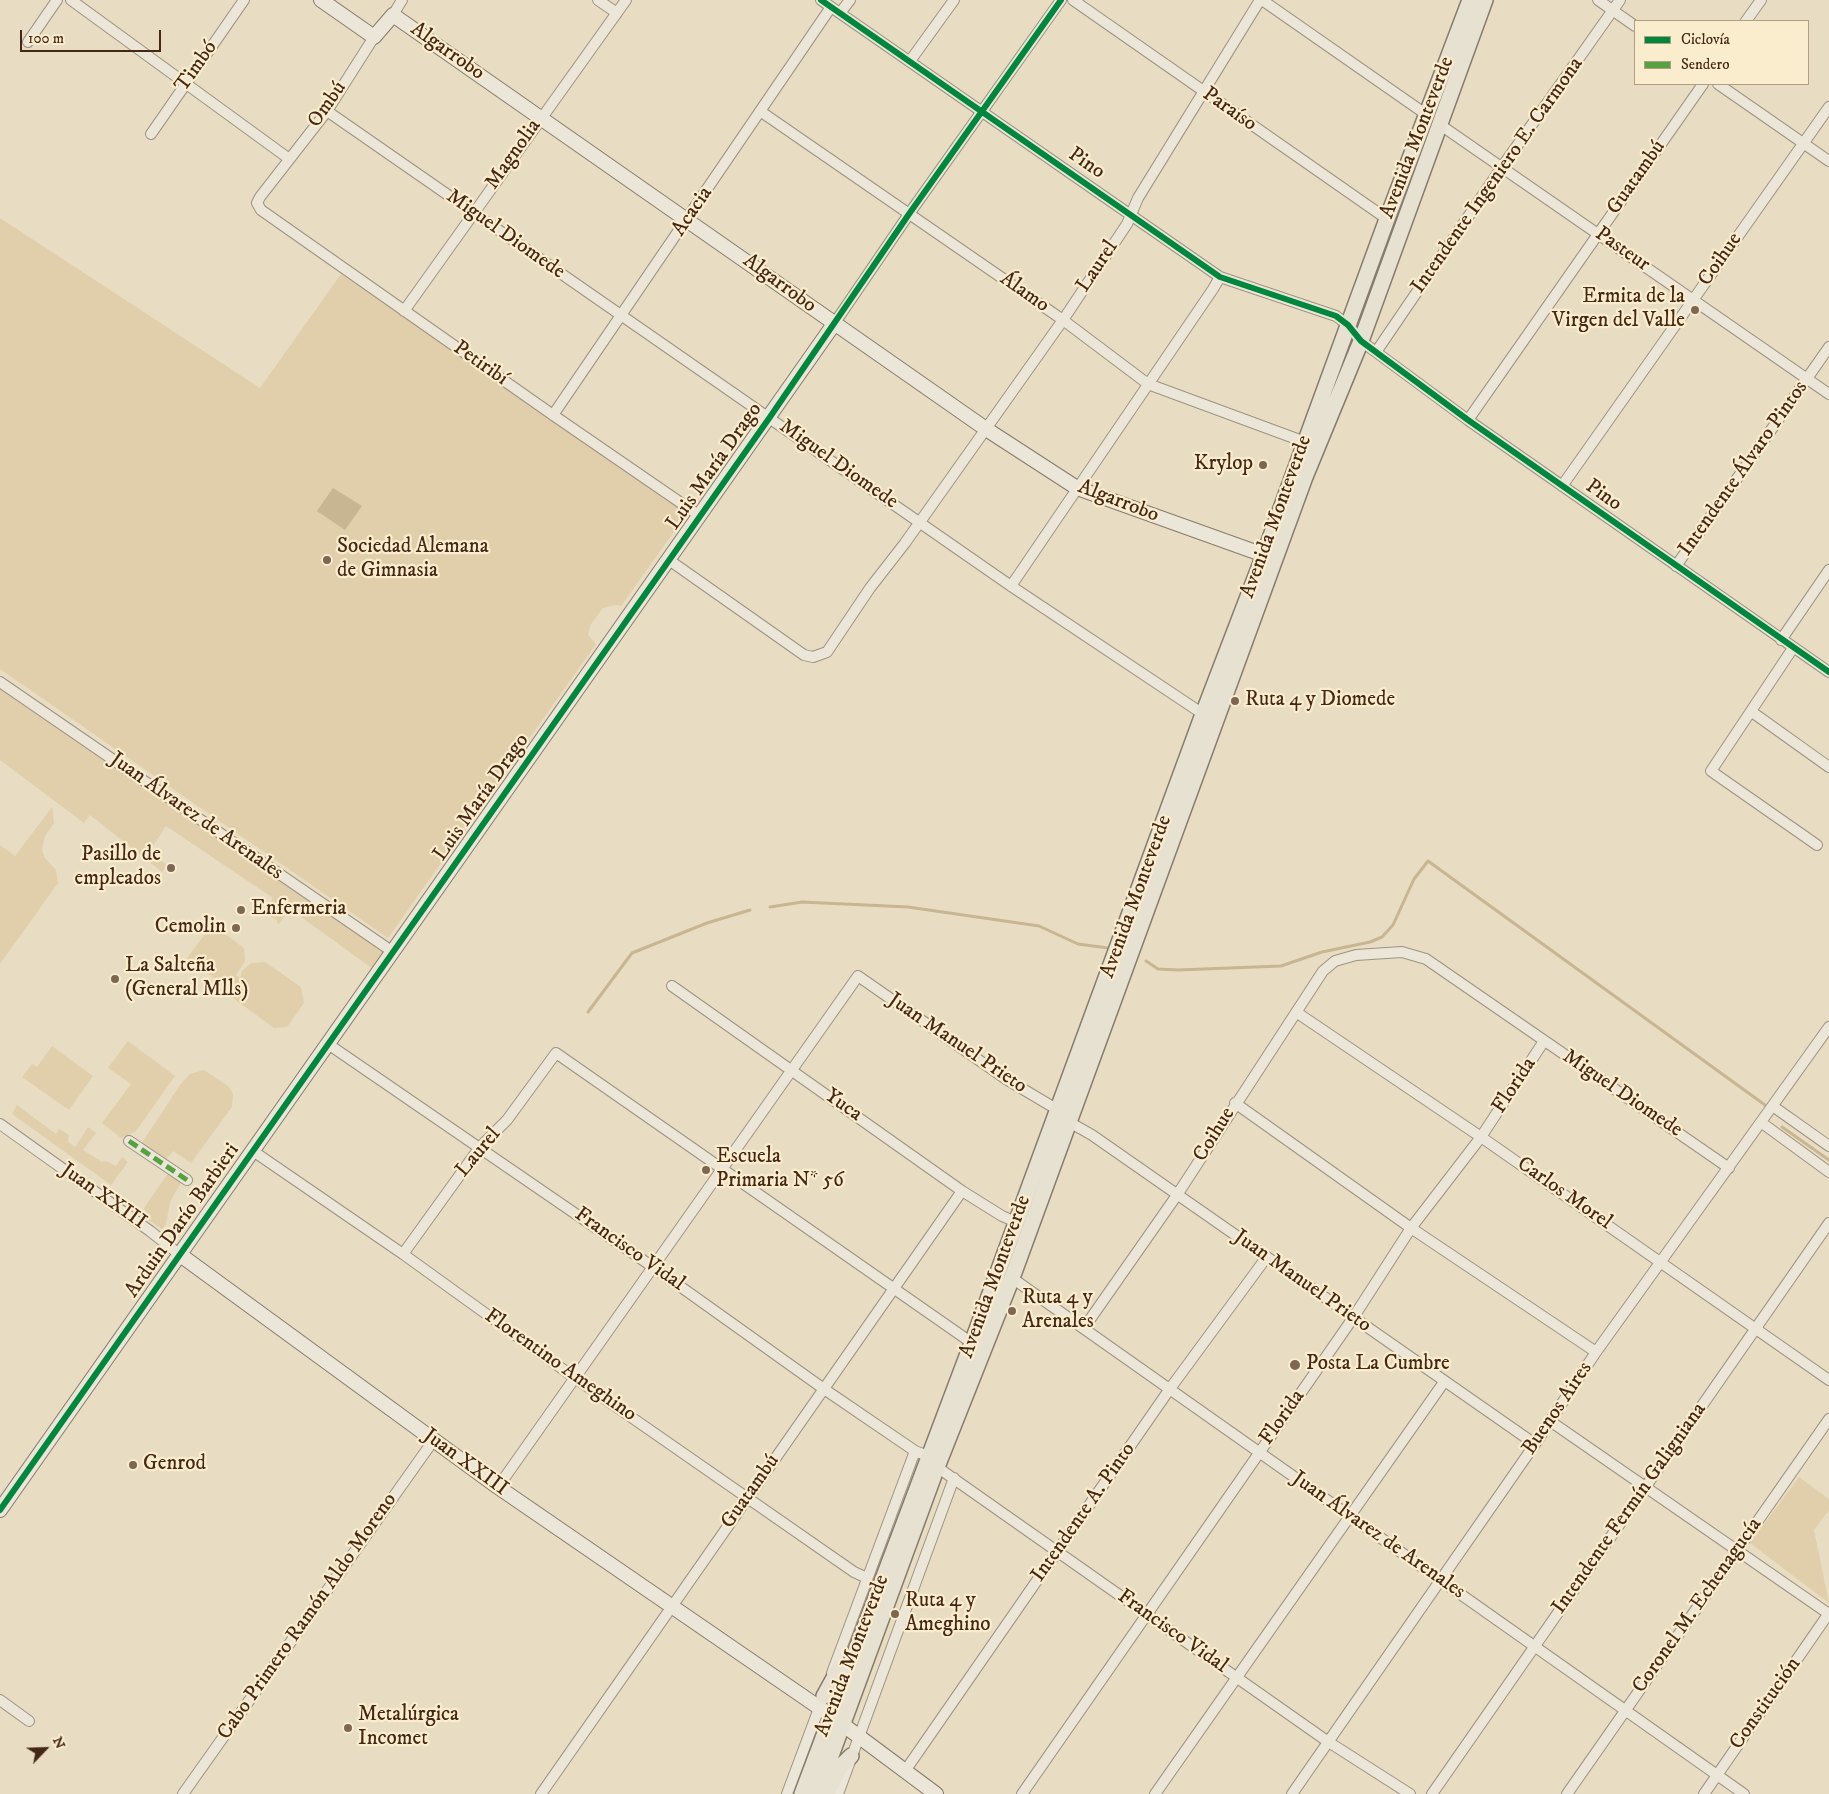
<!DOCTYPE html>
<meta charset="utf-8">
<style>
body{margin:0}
#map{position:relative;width:1829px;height:1794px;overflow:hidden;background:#e8ddc2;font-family:"IM FELL DW Pica",serif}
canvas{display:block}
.legend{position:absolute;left:1634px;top:20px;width:175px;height:65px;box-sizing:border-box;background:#faedcd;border:1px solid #b29e83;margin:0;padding:6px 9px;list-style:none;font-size:15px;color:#452715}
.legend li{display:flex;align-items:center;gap:10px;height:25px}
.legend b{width:25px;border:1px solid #b29e83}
.north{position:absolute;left:20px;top:1724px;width:50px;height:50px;-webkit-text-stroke:4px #faedcd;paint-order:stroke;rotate:66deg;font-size:14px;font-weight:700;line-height:20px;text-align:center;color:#452715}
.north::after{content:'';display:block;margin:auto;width:18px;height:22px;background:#452715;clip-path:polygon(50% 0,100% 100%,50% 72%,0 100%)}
.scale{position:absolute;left:20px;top:30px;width:141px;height:22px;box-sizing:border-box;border:2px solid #452715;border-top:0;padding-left:6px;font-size:15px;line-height:18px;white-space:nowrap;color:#452715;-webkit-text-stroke:4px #faedcd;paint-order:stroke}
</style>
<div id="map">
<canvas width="1829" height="1794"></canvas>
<ul class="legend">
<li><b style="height:6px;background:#00873e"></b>Ciclovía</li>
<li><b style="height:6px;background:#55a340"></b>Sendero</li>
</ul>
<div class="north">N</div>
<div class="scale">100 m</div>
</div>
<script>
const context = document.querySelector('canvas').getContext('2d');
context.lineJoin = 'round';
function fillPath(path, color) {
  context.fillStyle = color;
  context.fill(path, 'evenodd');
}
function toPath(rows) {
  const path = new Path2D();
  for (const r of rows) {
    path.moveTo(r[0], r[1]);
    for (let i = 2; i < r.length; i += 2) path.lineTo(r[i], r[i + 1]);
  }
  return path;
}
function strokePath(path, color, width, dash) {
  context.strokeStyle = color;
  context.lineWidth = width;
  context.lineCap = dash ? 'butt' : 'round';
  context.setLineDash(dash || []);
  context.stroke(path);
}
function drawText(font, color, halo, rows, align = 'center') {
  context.font = font + ' "IM FELL DW Pica",serif';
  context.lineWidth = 4.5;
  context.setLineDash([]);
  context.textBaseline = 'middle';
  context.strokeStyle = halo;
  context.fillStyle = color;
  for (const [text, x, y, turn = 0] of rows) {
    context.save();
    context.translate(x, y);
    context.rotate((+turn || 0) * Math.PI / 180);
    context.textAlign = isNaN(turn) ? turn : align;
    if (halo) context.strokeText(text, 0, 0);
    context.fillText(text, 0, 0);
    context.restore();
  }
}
const green = toPath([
 [0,218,260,388,341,274,684,510,686,515,621,606,616,605,603,608,591,624,588,635,596,644,388,938,0,669],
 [0,683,387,951,373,969,290,909,278,925,277,920,264,913,273,898,166,826,149,852,167,865,162,872,90,815,84,823,0,760],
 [52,807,54,823,45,836,42,850,45,858,56,870,58,883,0,964,0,845,15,856],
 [211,926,215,929,217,928,244,948,245,961,236,975,240,978,242,971,251,963,265,962,301,987,304,1003,287,1027,274,1028,233,998,234,996,220,985,221,983,187,958],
 [128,1041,175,1076,136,1131,121,1138,102,1123,131,1084,108,1068],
 [52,1046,93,1076,69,1110,22,1077,32,1064,37,1067],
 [204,1070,228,1086,233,1094,232,1107,191,1163,173,1151,162,1164,139,1147,180,1085,190,1074],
 [17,1105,56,1134,59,1129,69,1135,68,1142,75,1147,88,1127,96,1133,83,1150,102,1162,106,1161,116,1166,122,1157,128,1162,111,1185,12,1114],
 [169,1172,182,1181,170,1202,166,1224,162,1229,147,1219,144,1208],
 [1799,1477,1829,1499,1829,1510,1814,1530,1829,1603,1750,1543]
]);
const water = toPath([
 [333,488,362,506,345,530,317,511]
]);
const stream = toPath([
 [770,907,802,902,908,907,1039,926,1078,944,1108,948],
 [1146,961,1158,969,1178,970,1281,966,1322,952,1370,942,1382,937,1393,925,1414,879,1428,861,1765,1105],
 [588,1012,632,953,707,923,750,910],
 [1782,1127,1829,1160]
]);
const street = toPath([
 [71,0,288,158],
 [598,0,617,13],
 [821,0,1220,277,1336,316,1348,325,1361,341,1468,420,1829,672],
 [1073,0,1387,219],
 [1262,0,1427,115],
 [1598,0,1635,26],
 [840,13,850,0],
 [393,15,402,0],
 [1746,21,1761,0],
 [374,37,327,111,260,197,257,203,261,210,553,415,700,516],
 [28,42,57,0],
 [910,61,954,0],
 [1718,84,1829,161],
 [327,111,1011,586,1203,714],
 [760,111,1063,320,1148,384,1305,442],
 [1439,124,1829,394],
 [151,134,244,0],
 [404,311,626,0],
 [834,324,909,214,1061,0],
 [1376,352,1502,167,1620,0],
 [553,415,831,7],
 [1468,420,1703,84],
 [1562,486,1829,107],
 [669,560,804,655,813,657,827,652,870,588,905,543,1063,320,1127,224,1138,198,1260,0],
 [1676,566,1829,347],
 [1011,586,1213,289,1220,277],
 [1781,640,1829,570],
 [1793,648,1711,771,1817,845],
 [0,682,393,952],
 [1752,712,1829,767],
 [672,986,962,1191,1002,1216,1016,1222],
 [1296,1012,1481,1137,1829,1380],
 [328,1044,653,1267,824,1389,915,1451,928,1456],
 [1235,1103,1411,1228,1596,1352],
 [1774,1107,1829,1146],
 [1069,1122,1092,1135,1535,1444],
 [1762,1123,1829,1172],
 [0,1124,150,1231,179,1254],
 [129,1141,187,1180],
 [253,1151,403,1254,575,1378,854,1572,867,1578],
 [403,1254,480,1147,507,1120,556,1053,972,1343],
 [1012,1278,1744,1794],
 [1084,1328,1177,1195,1323,971,1335,961,1356,955,1402,952,1426,959,1729,1168],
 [1550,1421,1829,1614],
 [937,1467,1327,1741,1410,1794],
 [498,1487,858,976,1006,1079,1058,1110],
 [832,1673,915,1451],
 [0,1700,29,1721],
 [905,1771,1169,1390,1266,1258],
 [183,1794,433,1441],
 [541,1794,962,1191],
 [787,1794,821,1703],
 [838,1794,954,1478],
 [1022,1794,1353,1318,1411,1228,1481,1137,1544,1041],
 [1155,1794,1444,1382],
 [1292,1794,1535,1444,1596,1352,1829,1027],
 [1432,1794,1829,1223],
 [1567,1794,1829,1419],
 [1704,1794,1829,1613]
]);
const secondary = toPath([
 [321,0,374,37,393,15,986,429,1077,488,1264,555],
 [179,1254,498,1487,830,1715,936,1794],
 [0,1510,834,324]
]);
const primary = toPath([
 [824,1696,840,1667],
 [802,1794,972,1343,1203,714,1264,555,1387,219,1470,0],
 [817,1794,937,1467,1012,1278,1305,477,1361,341,1485,0],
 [827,1794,839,1768,851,1756]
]);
const quiet = toPath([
 [129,1141,187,1180]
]);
const cycleway = toPath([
 [821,0,1220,277,1336,316,1348,325,1361,341,1468,420,1829,672],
 [0,1510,770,417,909,214,1061,0]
]);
const markers = [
 [1695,310,5,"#7e6752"],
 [1263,465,5,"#7e6752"],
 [327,560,5,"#7e6752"],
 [1235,701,5,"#7e6752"],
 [171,868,5,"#7e6752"],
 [241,910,5,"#7e6752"],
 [236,928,5,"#7e6752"],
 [115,979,5,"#7e6752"],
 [706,1170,5,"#7e6752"],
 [1012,1311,5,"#7e6752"],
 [1295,1365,6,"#7e6752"],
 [133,1465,5,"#7e6752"],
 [895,1614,5,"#7e6752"],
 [348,1728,5,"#7e6752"]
];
const streetNames = [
 ["Algarrobo",447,52,35],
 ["Timbó",197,67,-55],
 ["Ombú",328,105,-55],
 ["Paraíso",1229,110,35],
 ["Avenida Monteverde",1418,138,-69],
 ["Magnolia",514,155,-55],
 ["Pino",1086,164,34],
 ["Intendente Ingeniero E. Carmona",1498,176,-55],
 ["Guatambú",1637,178,-55],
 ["Acacia",693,212,-56],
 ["Miguel Diomede",505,235,35],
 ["Pasteur",1622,250,35],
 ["Coihue",1721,260,-55],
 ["Laurel",1098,267,-56],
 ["Algarrobo",779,284,36],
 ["Álamo",1024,293,35],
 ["Petiribí",480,364,35],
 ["Miguel Diomede",838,465,35],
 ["Luis María Drago",715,467,-55],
 ["Intendente Álvaro Pintos",1744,469,-55],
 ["Pino",1603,496,35],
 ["Algarrobo",1118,502,21],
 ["Avenida Monteverde",1277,517,-70],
 ["Luis María Drago",482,798,-55],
 ["Juan Álvarez de Arenales",196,817,35],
 ["Avenida Monteverde",1137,897,-70],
 ["Juan Manuel Prieto",957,1044,34],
 ["Florida",1515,1086,-57],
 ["Miguel Diomede",1622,1094,34],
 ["Yuca",843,1106,35],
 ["Coihue",1215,1135,-58],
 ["Laurel",479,1153,-50],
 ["Carlos Morel",1564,1194,35],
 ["Juan XXIII",103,1197,35],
 ["Arduin Darío Barbieri",183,1221,-55],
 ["Francisco Vidal",629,1250,35],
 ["Avenida Monteverde",996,1277,-70],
 ["Juan Manuel Prieto",1302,1282,35],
 ["Florentino Ameghino",560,1366,35],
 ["Buenos Aires",1558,1409,-56],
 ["Florida",1283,1418,-55],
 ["Juan XXIII",465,1463,36],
 ["Guatambú",751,1492,-55],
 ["Intendente Fermín Galigniana",1630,1509,-55],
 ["Intendente A. Pinto",1084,1513,-55],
 ["Juan Álvarez de Arenales",1378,1536,35],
 ["Coronel M. Echenagucía",1698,1606,-55],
 ["Cabo Primero Ramón Aldo Moreno",308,1617,-55],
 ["Francisco Vidal",1172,1632,35],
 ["Avenida Monteverde",853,1656,-69],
 ["Constitución",1766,1704,-55]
];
const poiNames = [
 ["Ermita de la",1685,298,"right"],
 ["Virgen del Valle",1685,322,"right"],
 ["Krylop",1253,465,"right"],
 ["Sociedad Alemana",337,548],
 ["de Gimnasia",337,572],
 ["Ruta 4 y Diomede",1245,701],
 ["Pasillo de",161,856,"right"],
 ["empleados",161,880,"right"],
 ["Enfermeria",251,910],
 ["Cemolin",226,928,"right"],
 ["La Salteña",125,967],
 ["(General Mlls)",125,991],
 ["Escuela",716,1158],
 ["Primaria N* 56",716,1182],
 ["Ruta 4 y",1022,1299],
 ["Arenales",1022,1323],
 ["Posta La Cumbre",1306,1365],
 ["Genrod",143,1465],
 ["Ruta 4 y",905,1602],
 ["Ameghino",905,1626],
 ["Metalúrgica",358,1716],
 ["Incomet",358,1740]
];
fillPath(green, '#e0cfaa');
fillPath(water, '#c8b592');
strokePath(stream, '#c8b592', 3);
strokePath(street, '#9d9382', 12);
strokePath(secondary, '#867b6c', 16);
strokePath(primary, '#867b6c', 18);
strokePath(street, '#ebe6d8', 10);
strokePath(secondary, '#ebe6d8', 14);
strokePath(primary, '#e7e1d1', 15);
strokePath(quiet, '#55a340', 5, [10, 5]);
strokePath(cycleway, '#00873e', 6);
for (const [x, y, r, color] of markers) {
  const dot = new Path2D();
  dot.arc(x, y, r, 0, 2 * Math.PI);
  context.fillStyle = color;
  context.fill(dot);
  strokePath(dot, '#faedcd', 2);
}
drawText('21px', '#452715', '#faedcd', streetNames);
drawText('21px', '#452715', '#faedcd', poiNames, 'left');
</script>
